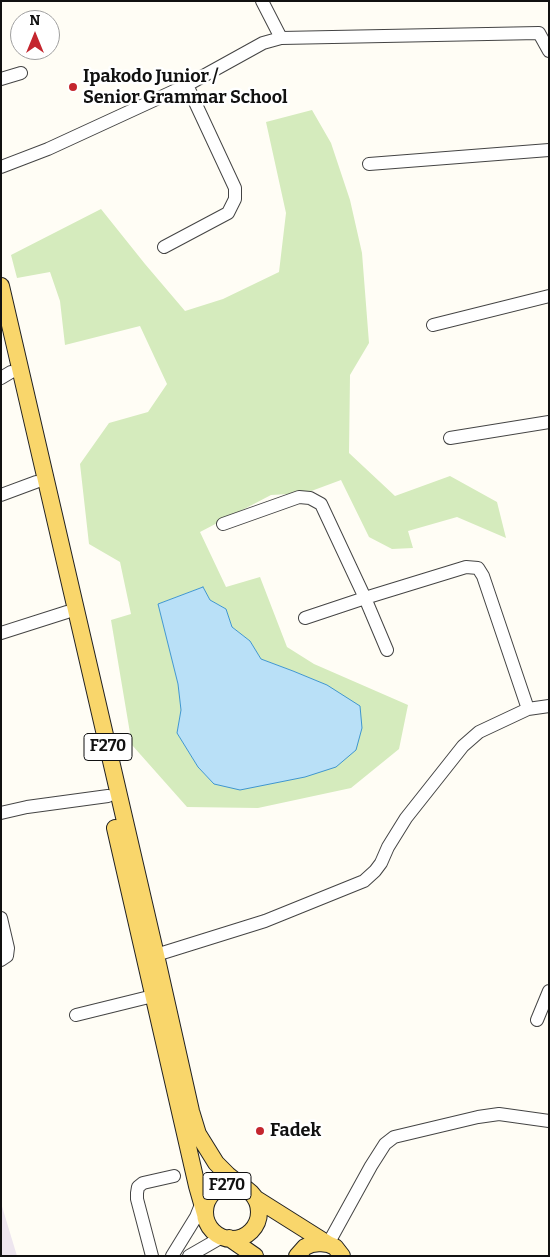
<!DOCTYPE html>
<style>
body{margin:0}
#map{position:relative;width:550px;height:1257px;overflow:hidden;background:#fffdf5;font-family:Bitter,serif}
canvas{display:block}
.frame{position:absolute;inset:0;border:2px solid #111;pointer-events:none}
.north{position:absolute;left:10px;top:10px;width:50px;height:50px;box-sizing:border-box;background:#fff;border:1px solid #a0a0a0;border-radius:50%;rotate:0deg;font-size:14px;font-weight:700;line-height:20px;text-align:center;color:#111}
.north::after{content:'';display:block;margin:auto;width:18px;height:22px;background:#c4262e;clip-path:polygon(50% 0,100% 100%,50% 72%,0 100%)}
</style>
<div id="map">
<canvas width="550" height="1257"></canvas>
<div class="frame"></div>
<div class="north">N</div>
</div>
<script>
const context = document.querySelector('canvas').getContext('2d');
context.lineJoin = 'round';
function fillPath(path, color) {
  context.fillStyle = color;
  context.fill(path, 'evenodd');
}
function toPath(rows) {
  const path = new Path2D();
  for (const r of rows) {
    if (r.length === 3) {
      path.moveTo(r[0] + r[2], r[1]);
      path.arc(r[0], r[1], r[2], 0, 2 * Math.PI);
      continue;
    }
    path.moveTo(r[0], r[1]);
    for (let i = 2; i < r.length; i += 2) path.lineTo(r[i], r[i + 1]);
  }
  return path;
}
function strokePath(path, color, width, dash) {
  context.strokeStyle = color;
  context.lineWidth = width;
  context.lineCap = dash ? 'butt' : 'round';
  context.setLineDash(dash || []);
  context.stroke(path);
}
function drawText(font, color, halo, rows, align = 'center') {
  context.font = font + ' Bitter,serif';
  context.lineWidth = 5;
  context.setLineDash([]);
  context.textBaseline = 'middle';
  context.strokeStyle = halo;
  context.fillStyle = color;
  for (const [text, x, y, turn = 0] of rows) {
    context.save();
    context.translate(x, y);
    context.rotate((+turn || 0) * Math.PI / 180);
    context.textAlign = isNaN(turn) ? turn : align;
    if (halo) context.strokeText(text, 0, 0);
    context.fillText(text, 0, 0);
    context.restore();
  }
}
const industrial = toPath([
 [1,1203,17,1256,1,1256]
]);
const green = toPath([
 [312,110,331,143,350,200,362,253,369,343,350,375,349,453,395,496,450,476,497,502,506,538,457,517,408,531,413,548,392,549,369,537,341,480,306,493,271,495,200,532,226,587,260,577,287,647,314,664,408,705,399,749,351,788,258,808,187,807,132,745,111,620,131,614,120,562,89,544,80,464,109,423,148,412,167,384,140,326,65,345,60,301,50,272,17,278,11,255,101,209,145,264,185,311,223,299,279,272,286,213,266,122],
 [203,587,210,600,226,609,232,627,250,641,261,659,293,671,327,685,214,784,198,767,177,733,181,710,178,684,158,604]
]);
const water = toPath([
 [203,587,210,600,226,609,232,627,250,641,261,659,293,671,327,685,360,706,362,728,356,750,336,767,305,777,240,790,214,784,198,767,177,733,181,710,178,684,158,604,203,587]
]);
const minor = toPath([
 [262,1,281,38],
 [1,79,21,73],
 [369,164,549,150],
 [1,167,48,149,187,85,263,43,281,38,539,33,549,51],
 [164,247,228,213,235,199,235,188,187,85],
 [433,325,549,296],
 [1,378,11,372],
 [450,438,549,422],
 [1,495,36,482],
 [223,524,299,497,310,498,321,504,365,598,466,567,478,568,483,576,528,709],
 [305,618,365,598,387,650],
 [1,633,67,612],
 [1,813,27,807,108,796],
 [1,918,8,948,7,956,1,960],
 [156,955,265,921,364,881,375,871,381,863,388,847,406,818,463,746,479,732,528,709,549,706],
 [76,1015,153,996],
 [537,1020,549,991],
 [328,1244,371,1166,385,1144,394,1137,478,1117,499,1114,549,1121],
 [152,1256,137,1199,137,1193,138,1187,143,1183,174,1176],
 [172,1256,196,1217,202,1202],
 [189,1256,222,1237]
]);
const major = toPath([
 [1,286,156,955,191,1111,198,1134,216,1163,228,1175,248,1191],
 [115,828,197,1186,205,1214],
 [232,1212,27],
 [255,1198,328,1244],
 [229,1238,255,1256],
 [297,1256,305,1247,312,1244,320,1243,328,1244,335,1247,342,1256]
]);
const markers = [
 [73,87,5,"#c4262e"],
 [260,1131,5,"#c4262e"]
];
const shields = [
 [108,747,48],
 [227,1186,48]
];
const shieldNames = [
 ["F270",108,747],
 ["F270",227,1186]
];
const poiNames = [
 ["Ipakodo Junior /",83,77],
 ["Senior Grammar School",83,98],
 ["Fadek",270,1131]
];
fillPath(industrial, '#eee6ef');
fillPath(green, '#d5ebbd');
fillPath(water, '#b9e0f7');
strokePath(water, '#3f96cf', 1);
strokePath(minor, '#444', 14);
strokePath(major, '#222', 18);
strokePath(minor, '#fff', 12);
strokePath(major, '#f9d66b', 16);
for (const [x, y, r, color] of markers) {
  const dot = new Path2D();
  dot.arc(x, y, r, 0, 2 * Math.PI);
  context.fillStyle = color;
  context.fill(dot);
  strokePath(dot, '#fff', 2);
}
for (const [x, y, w] of shields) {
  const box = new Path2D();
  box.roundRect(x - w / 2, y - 13.5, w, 27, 4);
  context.fillStyle = '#fff';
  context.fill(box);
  strokePath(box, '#111', 1);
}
drawText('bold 16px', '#111', null, shieldNames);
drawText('bold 18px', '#111', '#fff', poiNames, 'left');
</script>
